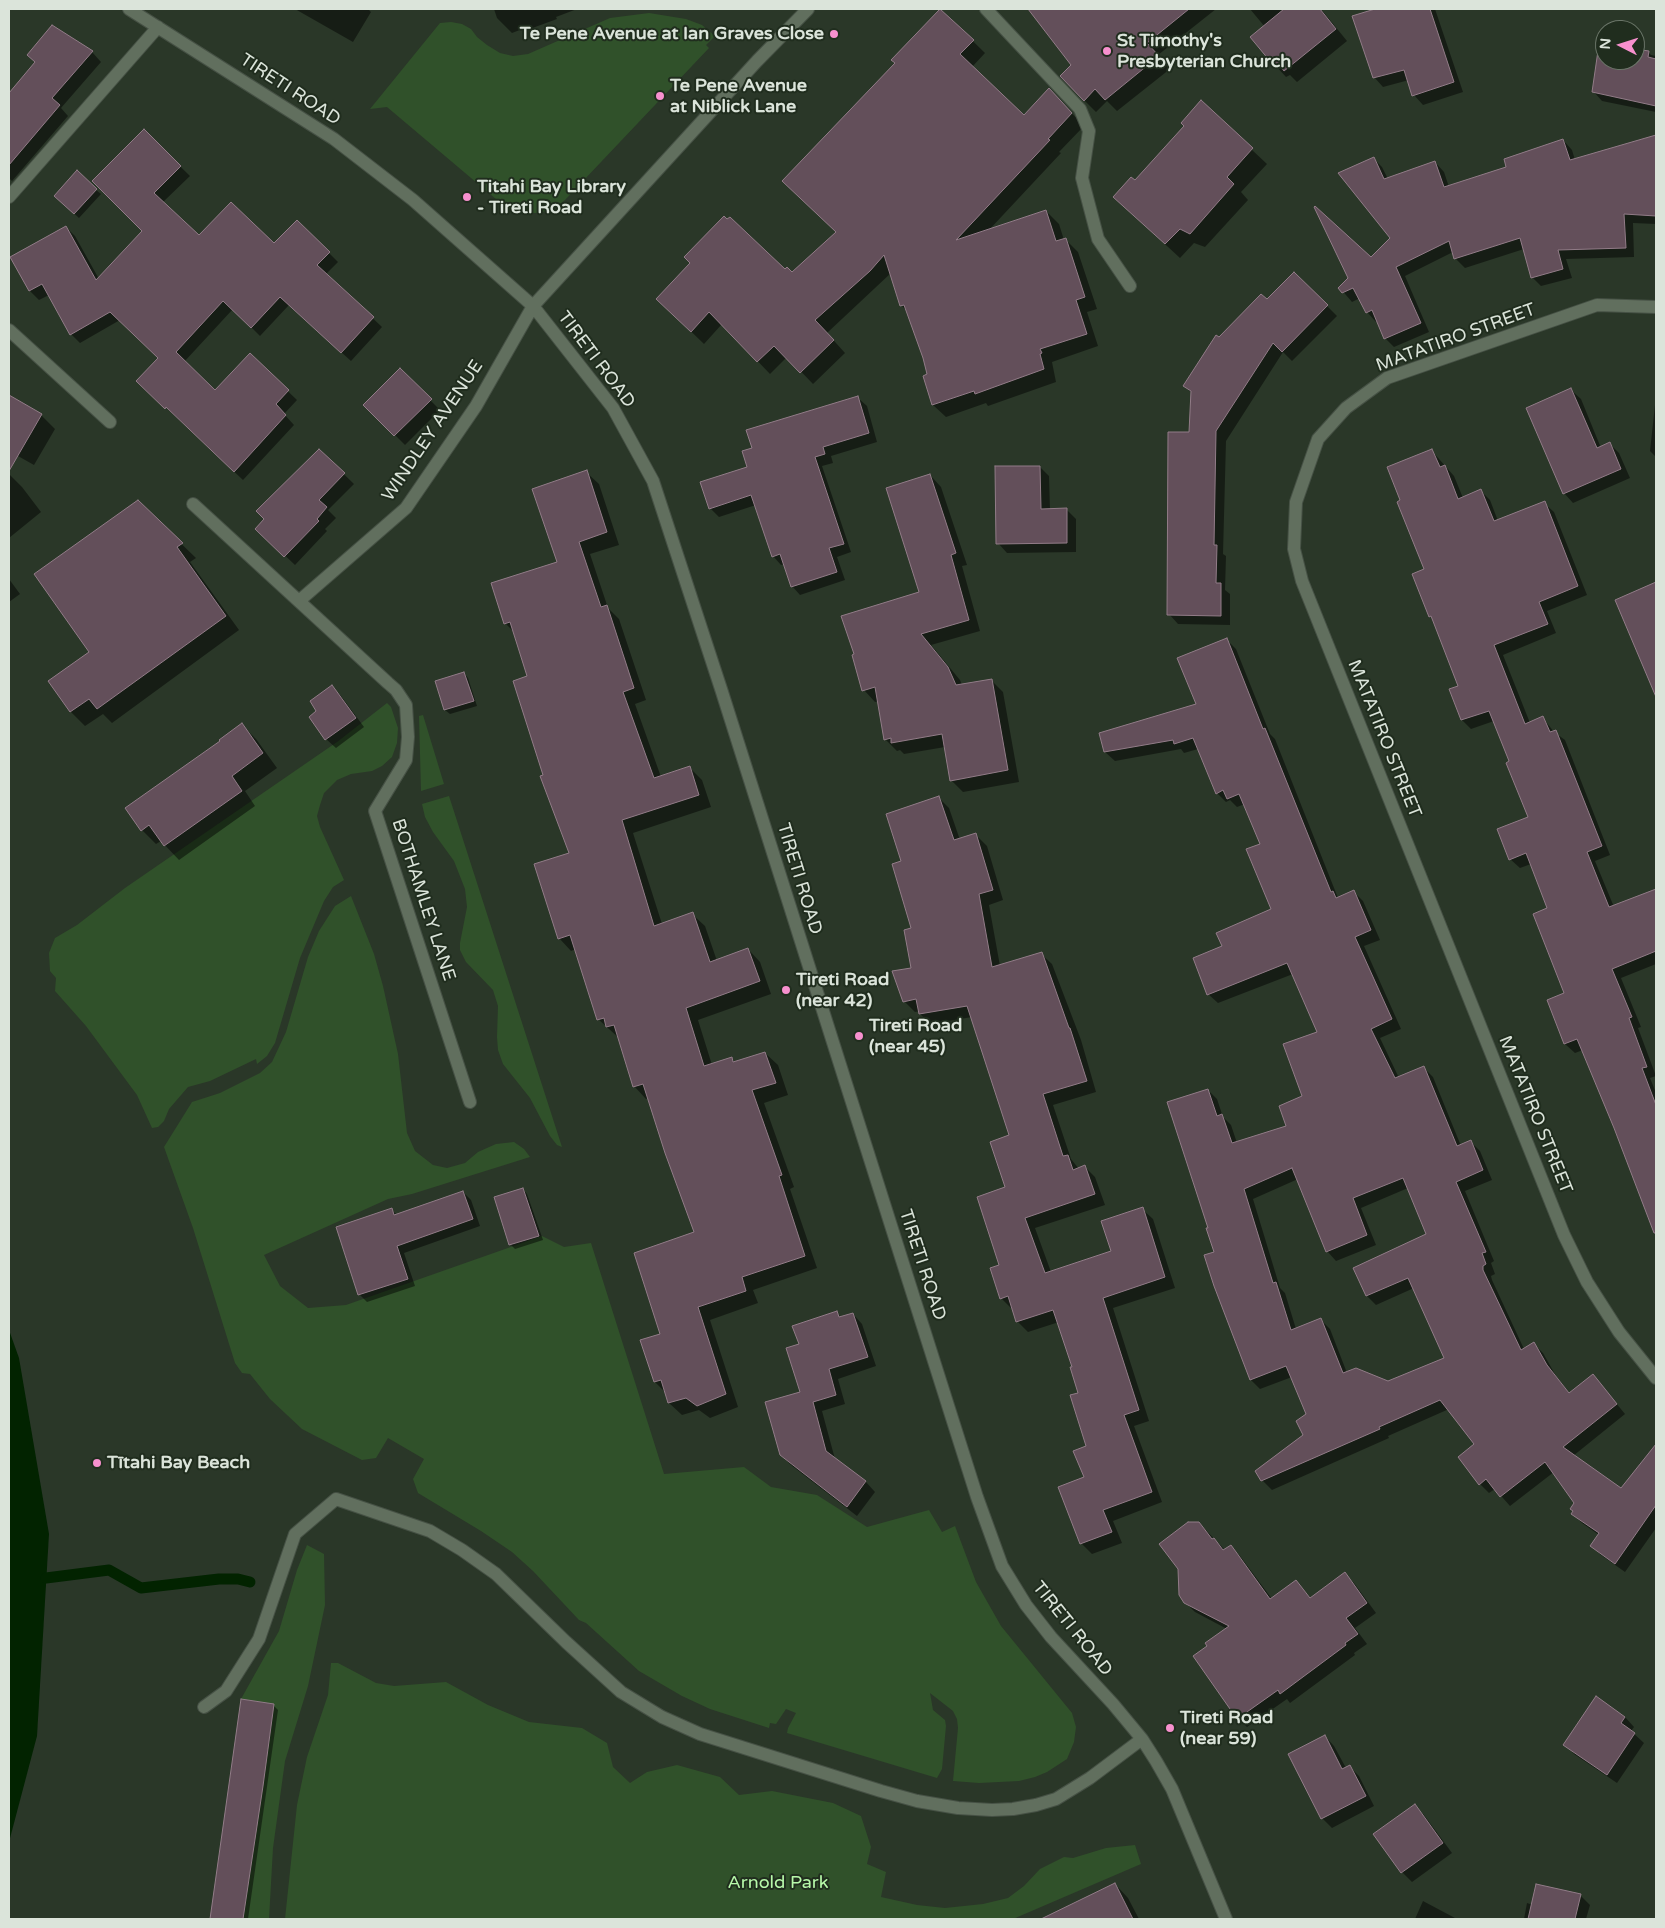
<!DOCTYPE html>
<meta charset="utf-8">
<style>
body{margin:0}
#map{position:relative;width:1665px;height:1928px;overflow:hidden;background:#2a3728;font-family:"Varela Round",sans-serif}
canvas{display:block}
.frame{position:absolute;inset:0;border:10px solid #dbe4da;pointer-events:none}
.north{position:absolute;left:1595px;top:20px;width:50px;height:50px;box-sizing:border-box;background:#202d1e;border:1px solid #6b7669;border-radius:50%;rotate:275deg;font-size:14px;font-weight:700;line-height:20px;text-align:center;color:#dbe4da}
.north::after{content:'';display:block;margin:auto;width:18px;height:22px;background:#f790ce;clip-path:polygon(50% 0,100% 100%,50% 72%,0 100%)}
</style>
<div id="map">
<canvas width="1665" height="1928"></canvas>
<div class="frame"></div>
<div class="north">N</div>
</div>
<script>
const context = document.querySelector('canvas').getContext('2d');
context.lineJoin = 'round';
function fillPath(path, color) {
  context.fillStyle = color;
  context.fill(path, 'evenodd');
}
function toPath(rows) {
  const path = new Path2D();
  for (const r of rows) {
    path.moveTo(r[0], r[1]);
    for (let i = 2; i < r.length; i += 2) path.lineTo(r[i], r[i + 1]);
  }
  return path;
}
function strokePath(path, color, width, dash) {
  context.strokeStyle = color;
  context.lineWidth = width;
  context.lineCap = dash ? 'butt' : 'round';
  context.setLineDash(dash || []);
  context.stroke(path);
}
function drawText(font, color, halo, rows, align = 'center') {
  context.font = font + ' "Varela Round",sans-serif';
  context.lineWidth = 4;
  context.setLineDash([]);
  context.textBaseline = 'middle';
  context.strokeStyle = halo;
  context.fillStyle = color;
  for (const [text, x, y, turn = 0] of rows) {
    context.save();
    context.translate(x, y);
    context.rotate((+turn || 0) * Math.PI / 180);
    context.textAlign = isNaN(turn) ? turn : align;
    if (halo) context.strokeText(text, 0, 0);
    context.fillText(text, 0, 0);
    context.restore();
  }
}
const green = toPath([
 [649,13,686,19,702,25,715,36,706,45,709,48,565,200,556,207,546,211,536,213,524,213,514,211,503,205,387,107,370,109,440,23,451,22,462,24,471,29,477,37,487,45,500,53,513,56,528,54,610,18],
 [387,703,391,707,398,728,397,743,392,757,382,766,372,771,351,774,337,780,324,793,320,805,317,816,320,827,344,880,333,887,324,901,300,958,275,1043,267,1056,257,1064,256,1059,210,1081,188,1087,169,1109,164,1121,158,1127,152,1128,137,1095,86,1026,55,991,56,978,50,971,49,953,55,938,77,925,125,888,337,742],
 [423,715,444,784,421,791,419,716],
 [449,796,562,1147,557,1145,550,1136,530,1098,503,1064,498,1050,497,1037,498,1006,493,990,466,962,460,950,460,943,467,907,465,889,454,861,433,832,425,817,422,804],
 [351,896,374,954,383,986,398,1054,407,1133,415,1151,433,1165,447,1168,465,1163,478,1152,496,1144,514,1142,524,1149,530,1157,412,1194,388,1199,264,1255,280,1286,308,1308,346,1305,542,1236,564,1247,591,1243,664,1474,744,1467,771,1487,817,1495,867,1527,929,1510,942,1532,955,1526,976,1582,1001,1626,1072,1713,1076,1727,1074,1742,1067,1759,1047,1772,1035,1777,1019,1781,979,1783,953,1781,958,1728,957,1719,953,1711,930,1693,933,1710,945,1720,946,1726,942,1769,937,1778,787,1733,788,1728,796,1713,786,1709,776,1724,770,1723,769,1728,710,1709,682,1696,639,1671,586,1623,579,1620,533,1571,512,1552,481,1531,418,1493,413,1479,424,1459,388,1438,376,1458,362,1460,302,1429,270,1399,250,1374,242,1373,235,1363,193,1228,164,1147,192,1102,220,1093,260,1073,272,1062,286,1032,308,957,319,931,335,906],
 [307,1545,324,1554,325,1605,308,1686,285,1761,273,1848,269,1919,243,1919,274,1704,241,1699,279,1631,297,1570],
 [331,1663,338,1663,376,1683,394,1686,446,1682,488,1705,529,1722,582,1728,607,1743,613,1767,630,1783,647,1772,677,1765,720,1777,739,1795,772,1791,833,1803,861,1816,871,1847,867,1864,886,1872,881,1897,917,1905,945,1908,983,1904,1008,1898,1024,1886,1040,1869,1064,1857,1073,1858,1106,1848,1135,1845,1141,1864,1013,1919,285,1919,297,1805,307,1757,328,1695]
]);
const water = toPath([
 [9,1330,19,1358,49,1534,37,1736,9,1842]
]);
const shadow = toPath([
 [295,9,368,9,371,12,353,42],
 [494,9,577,9,556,17,557,19,527,30,525,28,512,33,497,18],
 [1029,9,1216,9,1158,55,1170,69,1117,111,1107,101,1096,112,1084,100,1073,65],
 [1250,9,1321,9,1347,41,1297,82,1290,75,1286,77,1275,65,1265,27],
 [1379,9,1435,9,1463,92,1423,105,1414,95,1409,80,1383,87,1374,77,1353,17],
 [941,10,985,53,972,67,1024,117,1061,102,1084,126,1059,152,1061,153,989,230,1046,211,1059,224,1064,240,1065,239,1078,252,1097,309,1087,312,1098,346,1052,362,1056,382,988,406,986,403,946,417,933,405,924,376,928,375,924,357,908,312,901,305,891,273,827,333,845,353,813,384,787,357,770,374,722,324,704,344,670,311,785,271,793,274,837,232,896,63],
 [1601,41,1605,42,1605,60,1635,60,1635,50,1648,52,1651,55,1656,56,1656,112,1602,101,1593,91],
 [92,52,101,62,61,108,68,116,12,181,9,178,9,95,37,63],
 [1201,102,1267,164,1241,192,1248,200,1205,247,1194,243,1180,258,1129,211,1135,181,1186,126],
 [144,131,190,176,162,203,199,237,274,245,297,221,338,262,326,274,382,327,351,361,289,305,260,336,233,309,184,362,215,391,250,355,297,400,284,414,294,425,243,480,138,381,159,358,120,320,80,343,71,334,49,295,39,300,30,291,12,258,66,227,75,236,99,279,144,231],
 [1656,137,1656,224,1633,223,1634,257,1566,259,1572,278,1541,286,1532,277,1524,249,1465,268,1456,259,1453,252,1405,276,1429,332,1394,347,1385,338,1378,321,1376,322,1367,312,1360,298,1352,302,1340,288,1392,238,1373,158,1382,167,1388,179,1435,162,1444,172,1449,187,1508,168,1563,140,1572,150,1575,160],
 [96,190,101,194,79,218,60,200],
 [1294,273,1337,316,1292,361,1283,352,1226,441,1223,554,1226,556,1225,590,1230,594,1230,625,1178,624,1169,614,1191,434,1192,393,1184,386,1219,339,1267,301],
 [400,370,440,410,405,445,365,405],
 [1571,390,1581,399,1601,448,1610,444,1619,453,1630,478,1573,503,1564,493],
 [9,397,41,415,55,429,34,465,9,451],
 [858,398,867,406,877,442,831,456,833,463,822,466,851,552,837,557,845,580,800,595,792,586,784,564,781,565,773,556,756,505,719,517,710,508,748,468,753,449],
 [1655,405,1656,405,1656,457,1650,451],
 [319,450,354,484,328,510,336,518,325,529,327,531,295,565,257,529],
 [1432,451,1454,476,1463,498,1481,491,1490,500,1498,521,1544,503,1554,512,1587,595,1547,611,1556,633,1503,655,1530,723,1543,718,1554,732,1565,740,1610,855,1595,861,1614,907,1656,890,1656,964,1621,978,1641,1027,1638,1028,1656,1076,1650,1078,1656,1093,1656,1228,1650,1219,1583,1050,1575,1053,1565,1044,1548,1001,1566,994,1549,909,1531,864,1520,868,1510,859,1530,818,1511,762,1494,721,1471,729,1462,720,1460,686,1434,620,1430,616,1426,570],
 [1040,467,1049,476,1050,510,1066,509,1076,519,1076,552,1007,553,998,543],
 [586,472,599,484,619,545,590,554,608,608,619,619,646,700,635,704,661,777,689,767,702,780,711,807,633,833,662,924,692,914,705,926,717,961,748,949,760,962,771,994,698,1020,712,1065,732,1059,736,1063,765,1053,778,1065,788,1095,764,1103,794,1187,790,1189,817,1268,753,1290,758,1303,710,1320,738,1407,710,1418,699,1410,682,1415,669,1403,666,1393,655,1382,662,1335,695,1233,649,1098,646,1099,634,1086,620,1039,598,1019,576,949,571,951,559,938,570,854,544,776,529,677,515,633,506,624,493,584,558,563],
 [9,474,22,487,41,512,9,538],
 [930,475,941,487,967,565,962,566,980,631,931,645,960,680,962,685,991,680,1003,692,1019,782,963,792,951,780,945,747,904,754,900,750,897,751,885,739,879,701,875,702,864,690,921,593],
 [138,502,196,558,190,562,239,630,112,723,103,714,85,726,71,712,49,682,91,652],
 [9,579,20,594,9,602],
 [1656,583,1656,679,1655,679,1616,600],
 [1226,639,1236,649,1270,734,1275,739,1338,898,1354,892,1363,901,1380,940,1364,946,1401,1029,1380,1038,1399,1078,1424,1068,1433,1077,1461,1146,1471,1142,1480,1151,1492,1180,1465,1191,1494,1261,1491,1263,1495,1274,1491,1276,1492,1280,1524,1349,1533,1343,1543,1353,1556,1376,1570,1394,1593,1375,1625,1414,1573,1456,1622,1490,1656,1446,1656,1528,1625,1572,1601,1555,1592,1546,1599,1535,1582,1523,1573,1514,1576,1503,1554,1472,1510,1506,1495,1489,1489,1493,1480,1484,1476,1444,1449,1409,1388,1436,1389,1438,1272,1490,1262,1480,1305,1435,1308,1414,1292,1377,1260,1389,1251,1380,1215,1286,1215,1253,1209,1229,1208,1090,1217,1099,1223,1117,1231,1125,1237,1143,1288,1126,1304,1097,1318,1032,1293,974,1218,1003,1208,994,1224,947,1273,910,1261,844,1245,804,1237,807,1230,800,1226,802,1217,793,1198,749,1184,753,1181,749,1115,761,1105,752,1101,734,1198,705],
 [1298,1179,1327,1251,1336,1261,1376,1245,1361,1208,1408,1188,1427,1234,1367,1296,1376,1305,1414,1288,1446,1358,1388,1382,1347,1373,1330,1329,1321,1320,1296,1329,1285,1293,1280,1288,1253,1199],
 [464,673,468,678,477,706,450,714,445,710,436,682],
 [332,687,341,696,364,727,336,748,326,739,318,711],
 [242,725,256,739,277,768,245,791,255,806,179,860,161,841,156,844,142,830,221,741],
 [939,798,949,808,960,840,976,835,987,846,1003,900,989,905,1000,966,1041,954,1052,964,1081,1040,1096,1092,1053,1105,1071,1159,1079,1169,1085,1167,1095,1177,1105,1205,1035,1228,1051,1272,1113,1252,1142,1209,1153,1219,1175,1288,1113,1308,1149,1421,1134,1426,1162,1502,1113,1521,1122,1543,1092,1554,1081,1543,1088,1446,1079,1393,1059,1322,1028,1332,1017,1321,1012,1309,1001,1298,1001,1266,1011,1136,972,1017,931,1024,920,1014,920,1011,915,1012,904,1001,913,969,913,929,903,861],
 [523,1189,527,1194,543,1240,515,1249,511,1245,496,1198],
 [463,1192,471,1200,480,1226,404,1253,415,1286,367,1302,359,1294,391,1209,398,1216],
 [837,1313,842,1318,853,1314,862,1324,876,1366,838,1379,845,1404,822,1411,835,1459,866,1482,875,1492,857,1516,791,1465,781,1455,802,1393,800,1344],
 [1199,1523,1225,1550,1230,1546,1240,1556,1272,1599,1296,1582,1311,1598,1345,1574,1354,1583,1376,1613,1355,1628,1367,1644,1354,1653,1355,1655,1290,1703,1287,1699,1247,1727,1238,1718,1227,1629,1195,1612,1185,1602],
 [242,1701,273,1705,278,1710,248,1919,211,1919],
 [1625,1717,1634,1727,1631,1731,1644,1743,1617,1783,1574,1754,1565,1744],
 [1325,1736,1334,1746,1346,1768,1349,1766,1359,1776,1374,1806,1332,1828,1322,1818],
 [1414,1805,1424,1815,1452,1853,1412,1882,1402,1872,1375,1834],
 [1115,1884,1128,1898,1139,1919,1090,1919,1081,1901],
 [1580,1895,1590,1905,1586,1919,1524,1919,1527,1903,1533,1905],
 [1423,1901,1455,1918,1457,1919,1415,1919]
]);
const stream = toPath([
 [46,1578,109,1570,141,1588,219,1579,238,1579,250,1582]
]);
const building = toPath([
 [940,9,974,40,960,54,1024,115,1049,88,1072,113,1048,139,1050,140,956,240,1046,210,1056,241,1066,238,1085,297,1076,300,1087,334,1040,349,1042,353,1040,354,1044,369,975,394,974,391,932,405,923,376,927,374,923,358,904,305,900,306,884,255,870,271,815,320,834,340,800,373,774,346,757,362,709,312,691,332,656,299,690,263,684,257,724,216,727,219,730,217,785,269,787,267,792,272,836,232,782,181,895,63,891,60,940,9],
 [1028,9,1189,9,1147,43,1159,56,1105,100,1095,89,1084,101,1060,76,1071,65,1028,9],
 [1284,9,1320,9,1336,29,1284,71,1278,63,1274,66,1250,37,1284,9],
 [1375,9,1430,9,1454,82,1412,96,1404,70,1373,78,1352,16,1375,9],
 [52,25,93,51,52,98,60,105,9,165,9,93,35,62,27,55,52,25],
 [1599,44,1605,45,1605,60,1635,60,1635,49,1649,51,1648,57,1656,59,1656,106,1592,92,1599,44],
 [1201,100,1253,148,1227,177,1234,184,1190,234,1180,229,1165,244,1113,197,1131,177,1135,180,1184,126,1181,123,1201,100],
 [144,129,181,166,154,193,199,235,231,202,274,243,297,220,330,252,317,265,374,317,341,353,280,297,251,328,223,301,176,352,215,390,250,353,289,390,276,404,286,415,234,472,166,407,165,409,136,381,158,358,110,312,70,335,42,284,29,291,10,257,66,226,96,280,142,231,92,181,144,129],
 [1656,135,1656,216,1624,214,1626,248,1558,250,1563,269,1531,278,1520,238,1454,259,1449,241,1396,267,1421,323,1384,339,1372,310,1366,313,1353,288,1342,293,1338,288,1348,278,1314,207,1315,206,1371,257,1390,238,1338,173,1374,157,1384,179,1435,161,1444,187,1506,167,1504,159,1563,139,1570,160,1656,135],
 [77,170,97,189,74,214,54,196,77,170],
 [1294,272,1328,305,1282,352,1273,343,1216,431,1214,545,1217,545,1216,583,1221,583,1221,616,1167,615,1168,432,1189,432,1191,391,1183,386,1216,335,1219,337,1261,294,1267,299,1294,272],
 [400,368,432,399,394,436,363,405,400,368],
 [1571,388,1597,448,1610,442,1621,469,1563,494,1526,408,1571,388],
 [9,395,42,414,9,471,9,395],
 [858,396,869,433,823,447,825,454,815,457,844,544,829,548,837,572,791,587,780,554,772,557,751,495,709,509,700,482,747,467,742,451,752,448,746,430,858,396],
 [319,449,345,473,319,500,327,507,317,519,319,521,284,557,255,529,264,519,256,511,319,449],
 [1432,449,1440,467,1445,465,1458,499,1481,489,1494,521,1545,501,1578,586,1539,602,1548,624,1494,645,1525,724,1543,716,1550,732,1556,730,1602,846,1587,852,1609,907,1656,889,1656,951,1612,969,1632,1017,1629,1018,1647,1067,1642,1068,1656,1105,1656,1233,1654,1233,1614,1128,1577,1039,1564,1044,1547,1000,1564,993,1533,914,1547,908,1526,853,1509,860,1497,829,1528,817,1506,763,1509,761,1489,711,1461,720,1449,689,1458,686,1431,616,1429,617,1412,574,1424,569,1397,502,1400,500,1387,467,1432,449],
 [995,466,1040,466,1041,509,1067,508,1067,543,996,544,995,466],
 [587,470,607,532,579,542,601,607,607,605,634,688,623,692,654,778,690,766,699,795,622,820,654,926,693,912,710,962,748,948,760,981,686,1008,704,1066,732,1057,733,1062,765,1052,776,1083,752,1090,782,1175,779,1176,805,1256,742,1277,746,1291,698,1307,726,1394,697,1406,686,1398,668,1403,661,1380,654,1382,640,1340,660,1334,634,1253,694,1232,665,1153,643,1084,633,1087,614,1025,606,1027,604,1018,597,1020,570,935,558,939,534,864,569,853,540,776,543,775,513,681,527,676,510,622,504,624,491,583,557,562,532,489,587,470],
 [930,474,956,553,951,555,969,620,921,634,948,667,956,685,992,679,1008,770,950,781,942,734,891,743,891,738,884,740,875,687,862,691,852,655,854,654,841,616,919,592,886,488,930,474],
 [138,500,183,543,177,547,226,616,97,709,89,699,70,712,48,681,89,652,34,574,138,500],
 [1656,582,1656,697,1615,600,1656,582],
 [1227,638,1263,729,1265,728,1331,892,1333,891,1336,898,1354,890,1371,930,1355,937,1392,1019,1371,1029,1395,1078,1424,1066,1457,1146,1471,1140,1483,1170,1456,1182,1486,1252,1482,1253,1486,1264,1483,1266,1483,1270,1521,1350,1534,1342,1547,1365,1569,1393,1593,1374,1617,1404,1563,1447,1621,1488,1656,1444,1656,1505,1615,1564,1590,1546,1599,1533,1571,1514,1573,1511,1570,1509,1574,1503,1545,1462,1500,1497,1486,1479,1479,1485,1458,1457,1474,1444,1440,1400,1379,1427,1380,1429,1261,1481,1255,1471,1303,1435,1296,1421,1306,1414,1286,1366,1250,1380,1214,1286,1204,1255,1214,1252,1206,1228,1208,1228,1167,1102,1208,1089,1217,1116,1222,1114,1232,1143,1286,1126,1279,1106,1302,1096,1283,1044,1317,1032,1287,963,1207,995,1193,958,1222,946,1216,933,1271,909,1246,849,1260,844,1239,794,1227,799,1223,790,1216,794,1193,738,1174,744,1173,740,1104,752,1099,733,1196,704,1177,658,1227,638],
 [1292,1168,1326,1252,1367,1235,1353,1198,1403,1178,1426,1234,1353,1268,1366,1296,1408,1278,1444,1358,1388,1381,1356,1368,1343,1373,1321,1318,1291,1330,1276,1282,1273,1283,1244,1189,1292,1168],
 [464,672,474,701,444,710,435,681,464,672],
 [332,685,356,718,325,740,309,717,316,711,310,701,332,685],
 [242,723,263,753,232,776,242,791,164,846,149,825,141,831,125,808,220,741,219,740,242,723],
 [939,796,954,840,976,833,993,890,979,894,992,967,1042,952,1069,1028,1070,1028,1087,1081,1043,1094,1063,1156,1068,1155,1073,1170,1085,1165,1095,1194,1025,1218,1045,1273,1111,1251,1101,1221,1143,1207,1165,1277,1103,1298,1139,1410,1124,1415,1152,1492,1103,1510,1112,1532,1080,1544,1058,1487,1084,1477,1073,1451,1086,1446,1070,1395,1078,1393,1070,1367,1072,1367,1053,1310,1016,1322,1008,1296,1000,1299,990,1268,999,1265,977,1197,1005,1187,990,1142,1009,1135,967,1006,919,1014,916,999,903,1002,892,971,911,968,904,930,911,928,892,864,901,861,886,814,939,796],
 [523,1188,539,1236,509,1245,494,1197,523,1188],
 [463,1191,473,1219,397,1246,408,1279,358,1295,336,1227,392,1208,394,1215,463,1191],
 [837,1311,839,1317,853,1313,868,1357,829,1369,836,1395,813,1402,826,1451,866,1481,847,1507,780,1455,765,1402,800,1392,786,1348,799,1344,792,1326,837,1311],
 [1188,1522,1199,1522,1212,1539,1214,1538,1223,1550,1231,1545,1270,1599,1296,1580,1310,1598,1345,1572,1367,1603,1346,1618,1358,1634,1345,1643,1346,1645,1280,1694,1278,1690,1237,1719,1193,1656,1207,1646,1205,1643,1229,1626,1184,1603,1179,1595,1178,1569,1159,1544,1188,1522],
 [1596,1696,1625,1717,1621,1723,1635,1733,1607,1775,1563,1745,1596,1696],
 [241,1699,274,1704,263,1786,243,1919,210,1919,241,1699],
 [1325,1735,1342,1769,1350,1765,1366,1796,1321,1819,1288,1754,1325,1735],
 [1415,1804,1443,1843,1401,1873,1373,1834,1415,1804],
 [1115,1883,1133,1919,1041,1919,1115,1883],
 [1536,1884,1581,1894,1575,1919,1528,1919,1536,1884]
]);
const minor = toPath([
 [129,9,334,139,413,200,533,306,613,408,653,481,722,692,977,1497,1002,1566,1026,1605,1051,1637,1113,1704,1142,1739,1156,1761,1172,1789,1226,1919],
 [986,9,1080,109,1089,131,1082,178,1098,239,1130,286],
 [9,197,158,27],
 [1656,307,1597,305,1387,378,1346,408,1318,439,1296,502,1294,549,1302,581,1564,1235,1587,1282,1619,1332,1656,1378],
 [9,330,110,422],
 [193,504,388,683,396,690,406,705,408,737,406,760,375,811,470,1102],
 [299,601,406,508,476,406,533,306,757,61,808,9],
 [204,1707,226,1691,259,1639,295,1534,336,1499,430,1531,462,1550,496,1574,566,1642,621,1692,662,1717,700,1734,881,1791,917,1801,958,1808,992,1810,1013,1809,1036,1805,1056,1799,1090,1778,1142,1739]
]);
const markers = [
 [834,34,5,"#f790ce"],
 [1107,51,5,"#f790ce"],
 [660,96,5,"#f790ce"],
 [467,197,5,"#f790ce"],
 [786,990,5,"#f790ce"],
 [859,1036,5,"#f790ce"],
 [97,1463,5,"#f790ce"],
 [1170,1728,5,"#f790ce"]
];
const poiNames = [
 ["Te Pene Avenue at Ian Graves Close",824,34,"right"],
 ["St Timothy's",1117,41],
 ["Presbyterian Church",1117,62],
 ["Te Pene Avenue",670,86],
 ["at Niblick Lane",670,107],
 ["Titahi Bay Library",477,187],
 ["- Tireti Road",477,208],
 ["Tireti Road",796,980],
 ["(near 42)",796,1001],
 ["Tireti Road",869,1026],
 ["(near 45)",869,1047],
 ["Tītahi Bay Beach",107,1463],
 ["Tireti Road",1180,1718],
 ["(near 59)",1180,1739]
];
const streetNames = [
 ["TIRETI ROAD",290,90,33],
 ["MATATIRO STREET",1456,338,-20],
 ["TIRETI ROAD",596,360,53],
 ["WINDLEY AVENUE",433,431,-56],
 ["MATATIRO STREET",1384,739,68],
 ["TIRETI ROAD",799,879,73],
 ["BOTHAMLEY LANE",423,900,72],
 ["MATATIRO STREET",1535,1115,68],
 ["TIRETI ROAD",922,1265,72],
 ["TIRETI ROAD",1072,1629,51]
];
const parkNames = [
 ["Arnold Park",778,1883]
];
fillPath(green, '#30512a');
fillPath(water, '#022300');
fillPath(shadow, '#0007');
strokePath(stream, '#022300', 11);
fillPath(building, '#634f5a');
strokePath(building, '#927c88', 1);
strokePath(minor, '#465145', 14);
strokePath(minor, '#616f5e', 12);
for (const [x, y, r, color] of markers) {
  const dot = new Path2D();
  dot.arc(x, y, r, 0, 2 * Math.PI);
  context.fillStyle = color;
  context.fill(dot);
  strokePath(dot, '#202d1e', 2);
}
drawText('bold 18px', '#dbe4da', '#202d1e', poiNames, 'left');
drawText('18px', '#dbe4da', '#202d1e', streetNames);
drawText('18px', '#b7f9aa', '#202d1e', parkNames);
</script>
